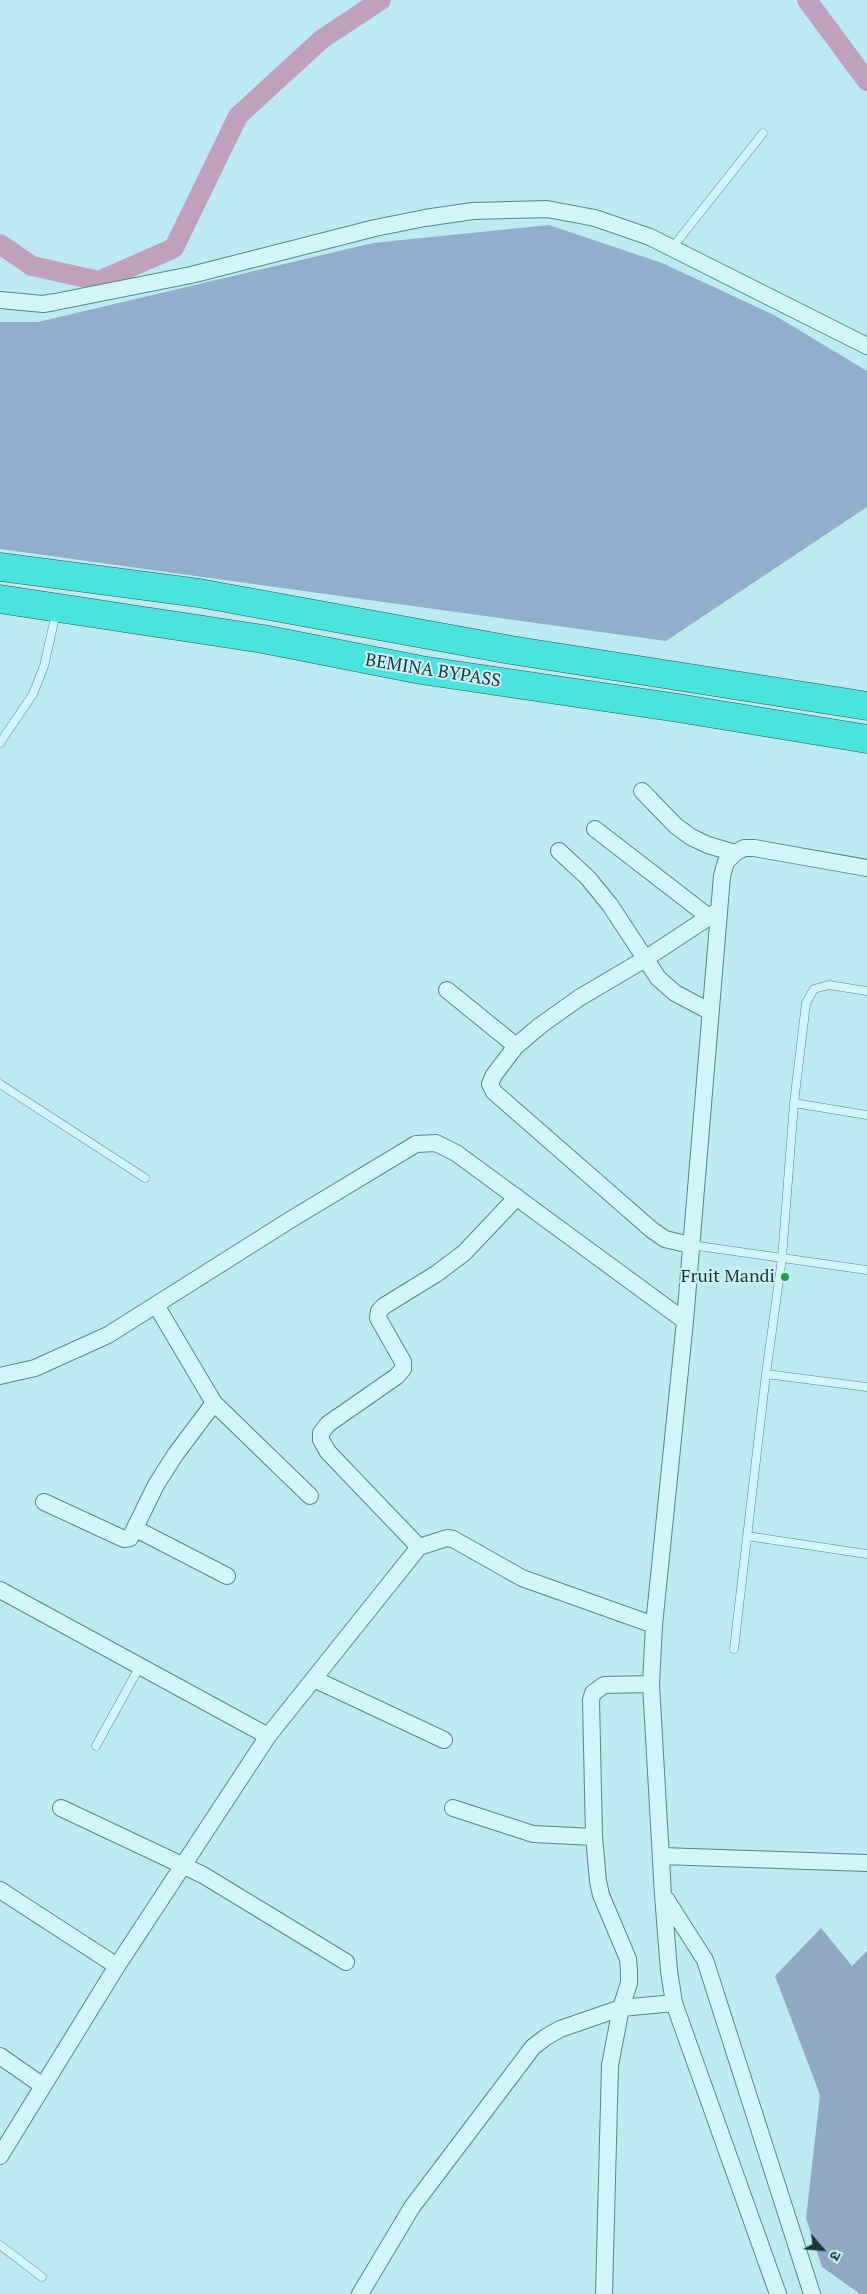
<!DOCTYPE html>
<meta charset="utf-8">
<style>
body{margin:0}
#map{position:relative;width:867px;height:2294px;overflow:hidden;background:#bdeaef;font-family:"PT Serif","Noto Sans Devanagari",serif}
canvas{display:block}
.north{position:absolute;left:797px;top:2224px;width:50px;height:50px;-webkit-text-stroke:4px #cdf1f6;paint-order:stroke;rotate:117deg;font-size:14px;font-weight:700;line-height:20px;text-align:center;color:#1b3633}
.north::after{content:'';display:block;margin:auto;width:18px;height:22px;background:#1b3633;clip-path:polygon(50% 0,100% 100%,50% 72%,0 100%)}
</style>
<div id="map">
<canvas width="867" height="2294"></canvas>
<div class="north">उ</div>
</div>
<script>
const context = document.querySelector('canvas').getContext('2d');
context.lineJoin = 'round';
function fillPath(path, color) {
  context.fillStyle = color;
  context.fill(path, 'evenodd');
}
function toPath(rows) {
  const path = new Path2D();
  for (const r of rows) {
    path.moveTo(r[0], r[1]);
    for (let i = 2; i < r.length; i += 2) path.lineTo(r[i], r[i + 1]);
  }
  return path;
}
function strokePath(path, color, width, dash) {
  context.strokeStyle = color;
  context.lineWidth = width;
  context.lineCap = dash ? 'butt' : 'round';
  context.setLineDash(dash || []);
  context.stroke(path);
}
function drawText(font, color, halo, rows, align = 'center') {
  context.font = font + ' "PT Serif",serif';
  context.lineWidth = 4;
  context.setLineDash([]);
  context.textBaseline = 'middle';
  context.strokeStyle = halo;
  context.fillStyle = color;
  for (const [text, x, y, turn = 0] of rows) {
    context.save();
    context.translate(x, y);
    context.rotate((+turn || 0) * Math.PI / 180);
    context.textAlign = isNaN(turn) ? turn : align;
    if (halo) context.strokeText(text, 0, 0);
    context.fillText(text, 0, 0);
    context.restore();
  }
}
const green = toPath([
 [549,225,662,263,774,315,867,371,867,507,666,641,0,549,0,322,38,322,373,243]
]);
const cemetery = toPath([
 [821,1928,852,1966,867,1951,867,2294,860,2294,822,2267,806,2218,820,2095,775,1976]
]);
const canal = toPath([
 [807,0,867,81],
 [0,244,32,266,99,281,174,248,238,116,322,39,381,0]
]);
const lane = toPath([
 [672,248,763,133],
 [0,743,33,694,44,666,56,613],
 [0,1084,145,1178],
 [794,1103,867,1115],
 [691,1245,867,1270],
 [766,1374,867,1387],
 [747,1536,867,1554],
 [734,1649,766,1374,782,1258,794,1103,806,1003,814,989,829,985,867,991],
 [96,1746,140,1666],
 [0,2245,42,2277]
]);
const street = toPath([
 [0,300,43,304,55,302,191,275,375,228,425,218,473,211,547,209,595,218,650,237,867,346],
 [642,791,676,826,691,837,708,845,735,853],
 [595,829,709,917],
 [559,851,588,878,610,905,658,978,675,993,709,1011],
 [447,990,516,1046],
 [690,1245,665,1239,652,1230,494,1092,490,1084,494,1075,516,1046,541,1025,579,998,645,959,718,911],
 [156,1305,214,1403,310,1496],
 [0,1376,35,1368,108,1335,290,1220,416,1144,436,1143,456,1153,685,1321],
 [44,1502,124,1539,130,1538,156,1485,175,1455,214,1403],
 [136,1529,227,1576],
 [419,1547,328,1452,321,1440,321,1433,328,1424,397,1376,403,1369,403,1362,378,1318,379,1311,384,1306,436,1274,464,1253,517,1197],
 [0,1590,268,1736],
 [314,1679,444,1740],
 [61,1808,203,1875,346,1962],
 [453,1808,533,1834,594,1837],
 [662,1856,867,1863],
 [0,1890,117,1966],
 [666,1899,705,1960,812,2294],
 [0,2056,43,2086],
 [0,2156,117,1966,268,1736,419,1547,447,1538,453,1539,522,1578,654,1625],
 [360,2294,412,2207,533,2047,546,2037,560,2029,621,2008,674,2003],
 [604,2294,610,2065,621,2008,629,1983,629,1971,628,1959,601,1895,598,1881,594,1837,591,1700,593,1693,604,1685,651,1684],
 [778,2294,674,2003,669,1971,663,1895,651,1684,654,1625,685,1321,722,876,726,862,735,853,744,848,754,848,867,868]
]);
const highway = toPath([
 [0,567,199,593,511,650,867,706],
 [0,599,263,639,421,670,678,708,867,739]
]);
const markers = [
 [785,1277,5,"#249953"]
];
const streetNames = [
 ["BEMINA BYPASS",433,671,9]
];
const poiNames = [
 ["Fruit Mandi",775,1277]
];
fillPath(green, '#91aecd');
fillPath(cemetery, '#91a8c1');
strokePath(canal, '#c0a1bd', 20);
strokePath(lane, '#568885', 9);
strokePath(street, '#568885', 18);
strokePath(highway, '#2b5550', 29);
strokePath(lane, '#d1f5fa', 8);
strokePath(street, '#d1f5fa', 16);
strokePath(highway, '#4ae3de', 28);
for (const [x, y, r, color] of markers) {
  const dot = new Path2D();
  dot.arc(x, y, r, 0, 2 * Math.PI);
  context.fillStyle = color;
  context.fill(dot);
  strokePath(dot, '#cdf1f6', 2);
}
drawText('18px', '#1b3633', '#cdf1f6', streetNames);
drawText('18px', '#1b3633', '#cdf1f6', poiNames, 'right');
</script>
